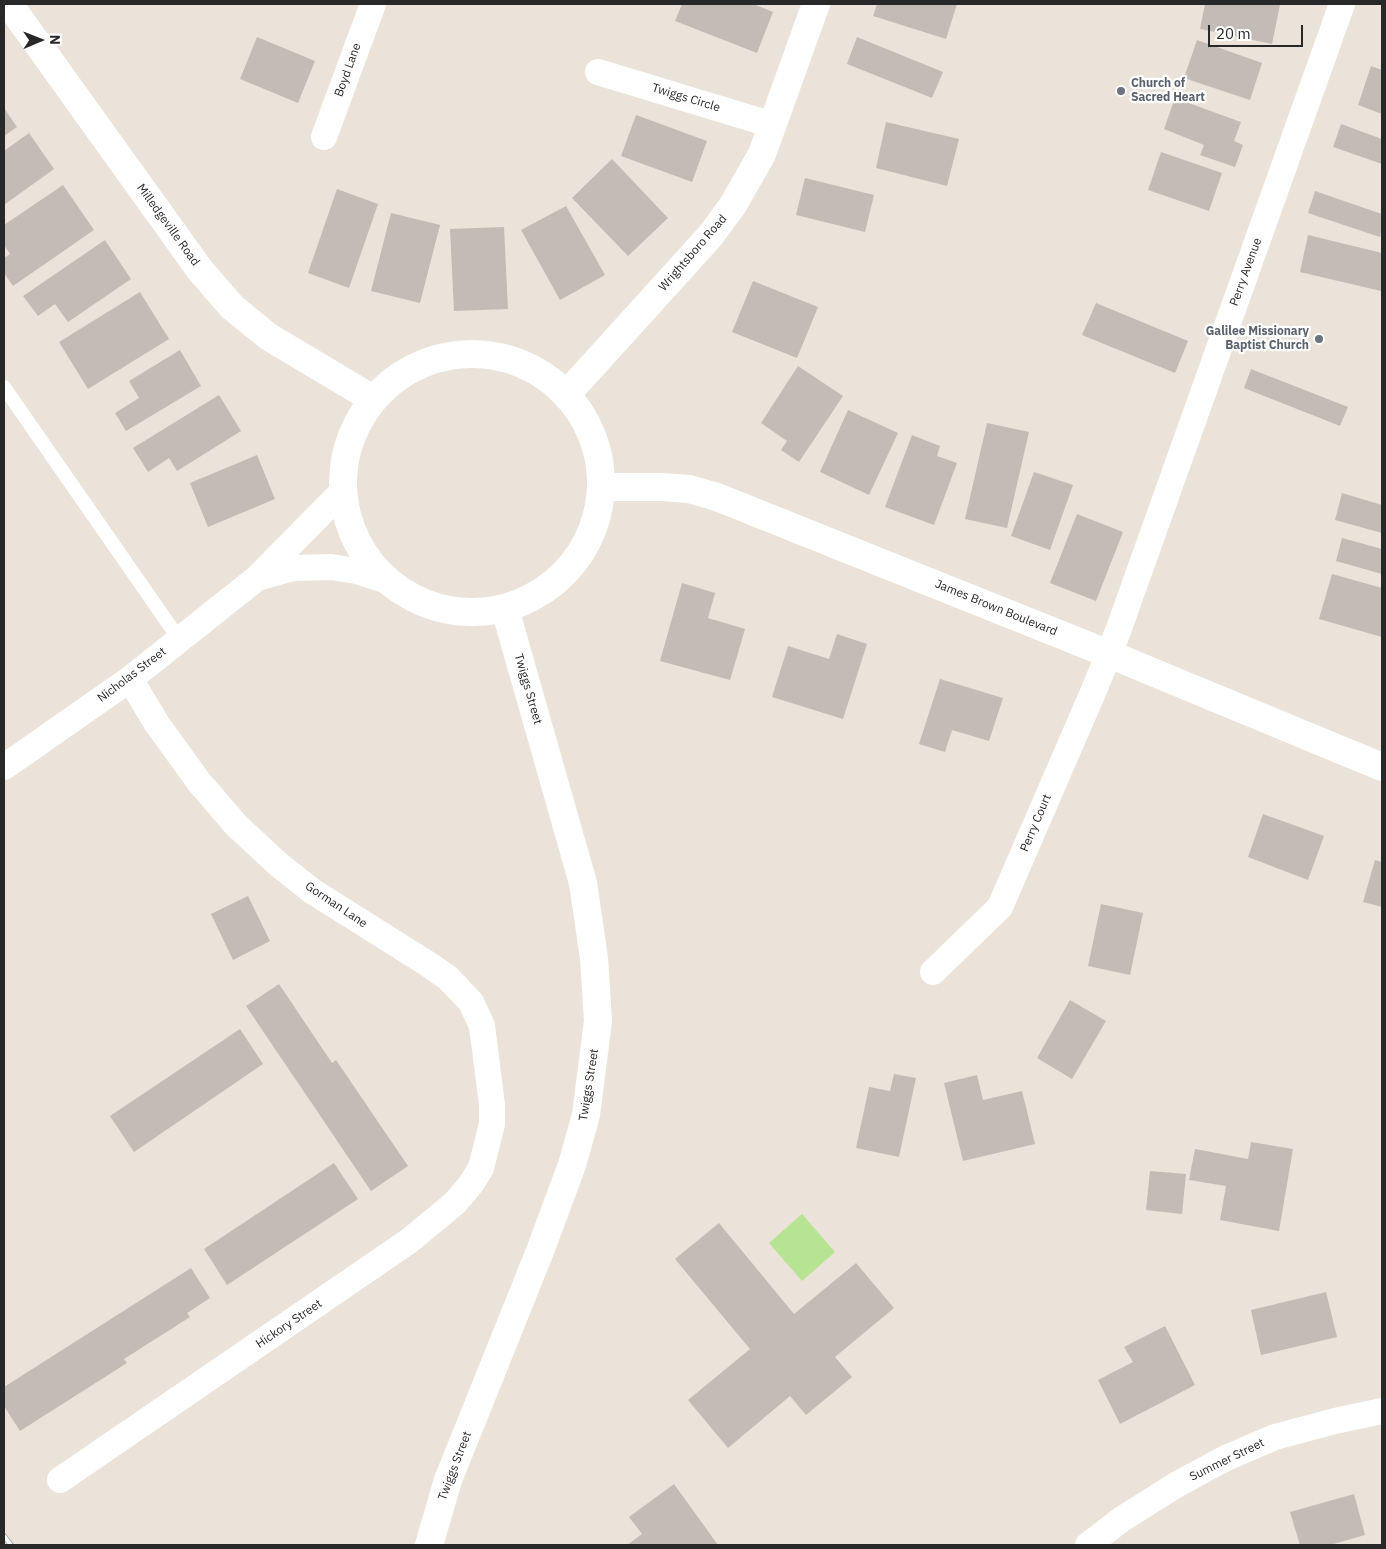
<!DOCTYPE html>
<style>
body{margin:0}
#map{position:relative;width:1386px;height:1549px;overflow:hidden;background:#ebe2d9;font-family:"IBM Plex Sans",sans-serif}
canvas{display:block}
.frame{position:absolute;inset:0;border:5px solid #282828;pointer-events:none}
.north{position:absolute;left:15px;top:15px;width:50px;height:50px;-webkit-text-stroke:4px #fff;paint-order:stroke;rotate:89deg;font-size:14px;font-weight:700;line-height:20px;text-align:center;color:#282828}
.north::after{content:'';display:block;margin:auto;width:18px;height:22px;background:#282828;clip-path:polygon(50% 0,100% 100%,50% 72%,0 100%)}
.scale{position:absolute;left:1208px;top:25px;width:95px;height:22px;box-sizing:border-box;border:2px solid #282828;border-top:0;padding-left:6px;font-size:15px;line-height:18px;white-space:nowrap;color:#282828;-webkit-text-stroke:4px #fff;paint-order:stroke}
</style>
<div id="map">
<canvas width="1386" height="1549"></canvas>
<div class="frame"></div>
<div class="north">N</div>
<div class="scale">20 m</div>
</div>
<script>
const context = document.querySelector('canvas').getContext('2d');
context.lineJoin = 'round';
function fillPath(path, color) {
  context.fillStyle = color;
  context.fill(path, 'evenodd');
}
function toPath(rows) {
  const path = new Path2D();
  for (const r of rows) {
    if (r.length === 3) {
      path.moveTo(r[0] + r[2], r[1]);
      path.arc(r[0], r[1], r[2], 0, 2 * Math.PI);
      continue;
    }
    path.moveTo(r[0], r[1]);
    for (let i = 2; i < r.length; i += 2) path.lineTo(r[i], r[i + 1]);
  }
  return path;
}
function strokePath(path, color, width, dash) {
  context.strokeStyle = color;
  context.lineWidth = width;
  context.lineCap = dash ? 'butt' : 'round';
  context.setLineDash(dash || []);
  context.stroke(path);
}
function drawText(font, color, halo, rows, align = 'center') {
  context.font = font + ' "IBM Plex Sans",sans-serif';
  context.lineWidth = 4.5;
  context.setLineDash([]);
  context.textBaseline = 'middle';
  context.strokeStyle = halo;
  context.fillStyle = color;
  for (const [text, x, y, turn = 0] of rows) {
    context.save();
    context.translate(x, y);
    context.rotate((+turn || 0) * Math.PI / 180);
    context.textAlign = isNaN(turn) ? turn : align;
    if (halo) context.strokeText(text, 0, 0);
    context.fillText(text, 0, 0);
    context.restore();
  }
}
const green = toPath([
 [802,1214,835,1252,802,1281,769,1243]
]);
const building = toPath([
 [682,4,753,4,773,12,757,53,675,21],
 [877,4,957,4,946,39,873,16],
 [1205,4,1272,4,1280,5,1272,44,1200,29],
 [257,37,315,61,298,103,240,79],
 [857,37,943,72,932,98,847,64],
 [1197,40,1262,63,1250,100,1184,78],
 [1371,66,1382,70,1382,114,1358,105],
 [1175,98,1241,122,1234,141,1243,145,1235,167,1200,155,1204,145,1164,129],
 [4,108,17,127,4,136],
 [636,115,707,141,692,182,621,156],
 [886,122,959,139,947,186,876,168],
 [1341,124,1382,139,1382,164,1333,147],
 [29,133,54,169,4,205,4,151],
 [1161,152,1222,173,1209,211,1148,190],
 [612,159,668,218,628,256,572,198],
 [805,178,874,195,865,232,796,215],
 [63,185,94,230,13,286,4,273,4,258,10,254,4,245,4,225],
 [337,189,378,204,349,288,308,273],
 [1315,191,1382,214,1382,228,1380,237,1308,213],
 [566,206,605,275,560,300,521,230],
 [391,213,440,225,420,303,371,291],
 [504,227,508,309,454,311,450,229],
 [1308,235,1382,253,1381,291,1300,272],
 [105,240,131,279,68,322,55,304,38,316,23,296],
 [753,281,818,307,797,358,732,332],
 [140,292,169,339,88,389,59,342],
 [1096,303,1188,341,1175,373,1082,335],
 [180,350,201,386,126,431,115,413,139,398,129,381],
 [798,366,843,396,799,462,781,450,787,441,761,423],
 [1251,369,1348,407,1340,426,1244,388],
 [219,395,241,431,177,471,169,458,148,472,133,448],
 [848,410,898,433,869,495,820,472],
 [987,423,1029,432,1007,528,965,519],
 [912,435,940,446,937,456,957,463,934,525,885,507],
 [257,455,275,499,208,527,190,483],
 [1034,472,1073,485,1050,550,1011,536],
 [1342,493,1382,505,1382,533,1335,520],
 [1077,514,1123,532,1096,601,1050,583],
 [1342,538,1382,549,1382,574,1336,561],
 [1332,574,1382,588,1382,637,1319,619],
 [682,583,715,593,708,618,745,629,730,680,660,661],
 [837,634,867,644,843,719,772,697,788,646,829,659],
 [940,679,1003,698,989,741,952,730,945,752,919,744],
 [1263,814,1324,836,1308,880,1248,857],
 [1375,860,1382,862,1382,907,1363,902],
 [248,896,270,941,233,960,211,914],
 [1101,904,1143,913,1130,975,1088,966],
 [279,984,332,1063,336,1060,408,1166,371,1191,246,1006],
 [1070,1000,1106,1021,1072,1079,1037,1058],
 [240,1029,263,1064,134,1152,110,1116],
 [894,1074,916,1078,899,1157,856,1148,869,1087,890,1091],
 [977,1075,983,1100,1022,1091,1035,1144,963,1161,944,1083],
 [1251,1142,1293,1149,1279,1231,1220,1220,1226,1186,1189,1180,1195,1149,1248,1159],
 [334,1163,358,1199,227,1285,204,1249],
 [1150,1171,1186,1174,1182,1214,1146,1210],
 [719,1223,794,1314,856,1263,894,1308,835,1357,852,1377,806,1415,790,1396,728,1448,688,1400,750,1349,675,1259],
 [191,1268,210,1298,187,1313,190,1317,124,1359,127,1363,20,1431,4,1406,4,1387],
 [1326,1292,1337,1337,1261,1355,1251,1310],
 [1165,1326,1195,1385,1120,1424,1098,1380,1133,1362,1124,1347],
 [674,1484,718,1545,627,1545,642,1534,629,1517],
 [1354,1494,1365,1535,1330,1545,1300,1545,1290,1512]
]);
const service = toPath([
 [4,387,179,639]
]);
const minor = toPath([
 [598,72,773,125],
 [324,137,373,4],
 [257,578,293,568,331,567,356,571,387,581],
 [4,767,130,679,257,578,342,492],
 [933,972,1000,907,1094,690,1118,631,1342,4],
 [60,1480,409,1241,455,1203,471,1184,481,1168,492,1124,492,1105,482,1026,471,1002,448,978,428,964,312,891,278,864,236,825,199,782,157,724,130,679],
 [1088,1545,1122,1519,1176,1485,1226,1458,1275,1437,1335,1421,1382,1411]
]);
const tertiary = toPath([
 [566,395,711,235,733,205,762,154,816,4],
 [601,487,661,487,689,489,717,497,1109,654,1382,767]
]);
const secondary = toPath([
 [9,4,200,270,232,307,269,337,373,399],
 [472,483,129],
 [429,1545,448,1480,540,1251,572,1165,586,1115,598,1021,594,958,583,883,505,609]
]);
const rail = toPath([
 [4,1536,11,1545]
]);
const markers = [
 [1121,91,5,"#6b7280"],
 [1319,339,5,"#6b7280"]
];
const streetNames = [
 ["Boyd Lane",348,70,-70],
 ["Twiggs Circle",686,98,17],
 ["Milledgeville Road",168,225,54],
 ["Wrightsboro Road",693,253,-49],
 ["Perry Avenue",1246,272,-70],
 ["James Brown Boulevard",996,608,22],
 ["Nicholas Street",132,675,-37],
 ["Twiggs Street",528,689,74],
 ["Perry Court",1036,823,-67],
 ["Gorman Lane",336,905,34],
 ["Twiggs Street",589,1085,-81],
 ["Hickory Street",289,1324,-34],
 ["Summer Street",1227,1460,-26],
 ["Twiggs Street",455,1466,-69]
];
const worshipNames = [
 ["Church of",1131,84],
 ["Sacred Heart",1131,98],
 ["Galilee Missionary",1309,332,"right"],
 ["Baptist Church",1309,346,"right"]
];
fillPath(green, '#b6e493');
fillPath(building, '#c3bcb6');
strokePath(service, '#fff', 14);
strokePath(minor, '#fff', 26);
strokePath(tertiary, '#fff', 28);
strokePath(secondary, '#fff', 28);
strokePath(rail, '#9ca1b3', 5.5);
strokePath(rail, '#fff', 4, [11]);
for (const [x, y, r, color] of markers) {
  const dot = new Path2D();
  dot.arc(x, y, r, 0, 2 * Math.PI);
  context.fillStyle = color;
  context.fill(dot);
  strokePath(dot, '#fff', 2);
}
drawText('12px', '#282828', '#fff', streetNames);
drawText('bold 12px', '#5b616d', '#fff', worshipNames, 'left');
</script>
